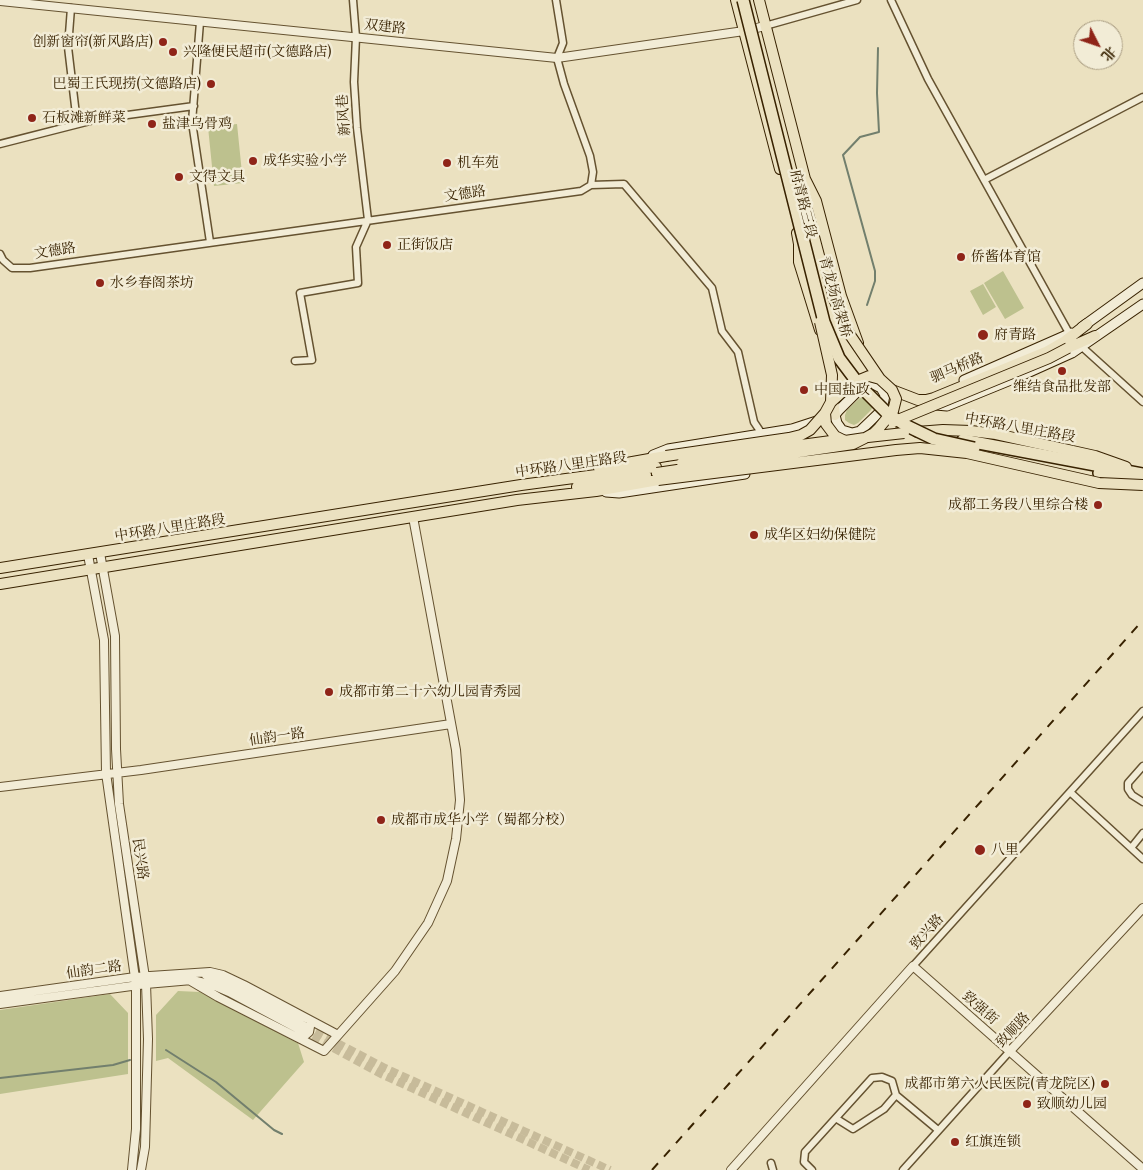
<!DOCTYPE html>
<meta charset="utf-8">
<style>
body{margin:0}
#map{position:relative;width:1143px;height:1170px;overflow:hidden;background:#ebe1c0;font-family:"Libre Caslon Text","Noto Serif SC",serif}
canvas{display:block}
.north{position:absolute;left:1073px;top:20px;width:50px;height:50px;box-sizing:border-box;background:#f2ecd6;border:1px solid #a89b80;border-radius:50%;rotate:131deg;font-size:14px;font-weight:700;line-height:20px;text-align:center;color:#382200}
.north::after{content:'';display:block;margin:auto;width:18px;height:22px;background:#8f2418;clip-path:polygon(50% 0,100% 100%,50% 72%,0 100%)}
</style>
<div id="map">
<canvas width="1143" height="1170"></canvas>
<div class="north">北</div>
</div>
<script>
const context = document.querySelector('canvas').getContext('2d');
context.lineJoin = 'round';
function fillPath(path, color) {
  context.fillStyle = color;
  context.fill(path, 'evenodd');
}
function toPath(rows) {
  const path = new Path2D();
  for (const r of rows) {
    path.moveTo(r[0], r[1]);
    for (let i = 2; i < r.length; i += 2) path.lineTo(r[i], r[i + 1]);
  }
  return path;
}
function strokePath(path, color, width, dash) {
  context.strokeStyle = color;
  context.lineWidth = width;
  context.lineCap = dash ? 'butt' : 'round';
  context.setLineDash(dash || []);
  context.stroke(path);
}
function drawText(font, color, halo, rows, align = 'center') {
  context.font = font + ' "Libre Caslon Text","Noto Serif SC",serif';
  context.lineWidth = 5;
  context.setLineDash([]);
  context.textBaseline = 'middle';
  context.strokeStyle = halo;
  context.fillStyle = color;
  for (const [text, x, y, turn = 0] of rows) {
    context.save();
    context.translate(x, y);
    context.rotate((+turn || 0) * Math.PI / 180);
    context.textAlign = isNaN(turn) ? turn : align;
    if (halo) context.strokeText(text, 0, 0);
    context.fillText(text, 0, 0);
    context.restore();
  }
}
const green = toPath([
 [237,124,243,183,214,186,208,127],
 [1003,271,1024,308,1005,319,984,283],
 [983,284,996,307,983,315,970,291],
 [862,396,866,396,873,406,871,410,858,423,854,425,849,423,845,420,845,415,847,410],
 [178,991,200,992,298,1043,304,1062,253,1120,168,1058,156,1061,156,1015],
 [110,994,128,1013,128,1074,0,1094,0,1010]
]);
const stream = toPath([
 [867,305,875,281,875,271,843,155,860,137,879,132,877,93,878,48],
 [166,1050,216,1082,274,1130,282,1134],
 [0,1078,113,1065,130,1060]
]);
const tertiaryTunnel = toPath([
 [305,1026,385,1068,610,1170],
 [302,1031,381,1074,589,1170]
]);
const minor = toPath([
 [891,0,928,79,1069,333],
 [71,8,68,47,77,123],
 [200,22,192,122,210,242],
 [765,26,857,0],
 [0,144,98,119,194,106],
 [984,180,1143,97],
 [591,185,624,184,712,288,722,331,738,352,754,422,762,434],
 [0,254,3,260,12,268,30,268,581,191,591,185,593,172,590,156,564,84,557,58,563,43,556,0],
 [1081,346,1143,402],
 [295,361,312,360,300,293,358,283,356,247,368,220,357,128,354,82,356,37,353,0],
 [1143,766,1128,783,1128,789,1132,795,1143,802],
 [1070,792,1143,859],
 [1131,848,1143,833],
 [913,966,1143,711],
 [837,1119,853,1129,884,1109,896,1095,938,1130],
 [771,1163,773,1170],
 [812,1170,804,1162,805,1152,872,1078,882,1077,892,1081,896,1095],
 [903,1170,1010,1051]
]);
const tertiary = toPath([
 [0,1,557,58,744,31,765,26],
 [100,553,115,636,116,749,119,804,146,984,148,1039,145,1147,141,1170],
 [88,555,104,640,106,773,136,985,136,1129,132,1170],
 [0,787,141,770,451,724],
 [206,975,221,981,304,1026],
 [189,980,218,997,324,1051,395,971,428,923,447,881,456,839,460,800,456,750,413,517],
 [0,996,135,977,210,972,223,975,244,985,338,1035],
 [0,1004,146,984,192,980,213,985,229,992,302,1031],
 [301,1039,309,1032,311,1021],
 [1010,1051,1143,908],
 [731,1170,913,966,1143,1169]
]);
const secondary = toPath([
 [1082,327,1143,283],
 [964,380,1071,333],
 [873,384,881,388,885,395,882,410,860,431,852,433,842,430,837,423,835,415,839,410,859,390,867,386,873,384],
 [936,405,947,406,1023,375,1072,353,1143,304],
 [847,441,860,431],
 [653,455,668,449,792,429,835,415],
 [606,492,619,493,745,474]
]);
const primary = toPath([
 [736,0,780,169],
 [759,0,805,179,816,201,841,296,858,343],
 [797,233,799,244,799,262,820,330],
 [826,266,834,299],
 [1068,348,1095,336],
 [892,390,918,400,926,400,934,398,1046,352,1065,341,1087,324],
 [832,394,835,415],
 [917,432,943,430,971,431,996,434,1095,456,1126,467],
 [599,468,666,456],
 [577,487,646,475],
 [0,568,521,485,656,467],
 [0,584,517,500,596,491,658,480]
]);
const trunk = toPath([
 [963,440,1143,474],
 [1099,473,1134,482]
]);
const rail = toPath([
 [652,1170,1143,620]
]);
const primaryBridge = toPath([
 [834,299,848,332,880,379],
 [820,322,832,375,831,402],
 [893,422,1049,358,1068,348],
 [868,437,904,433],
 [666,456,789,438,801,435,810,430,825,413],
 [682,463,749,452,831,441],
 [657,473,853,444,865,438,874,433,879,428,893,411,896,399,892,390,880,379,869,376,852,383,831,402,825,413,826,424,835,436,845,441,865,438],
 [658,480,896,450,920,448,967,453,1099,483,1143,485]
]);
const trunkBridge = toPath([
 [743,0,824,322,839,358,860,386,887,413,905,425,934,439,974,448]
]);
const markers = [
 [163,42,5,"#8f2418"],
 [173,52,5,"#8f2418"],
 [211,84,5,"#8f2418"],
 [32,118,5,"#8f2418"],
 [152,124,5,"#8f2418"],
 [253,161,5,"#8f2418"],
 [447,163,5,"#8f2418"],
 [179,177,5,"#8f2418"],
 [387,245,5,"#8f2418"],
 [961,257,5,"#8f2418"],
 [100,283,5,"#8f2418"],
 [983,335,6,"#8f2418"],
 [1062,371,5,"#8f2418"],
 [804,390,5,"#8f2418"],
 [1098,505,5,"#8f2418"],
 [754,535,5,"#8f2418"],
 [329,692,5,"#8f2418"],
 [381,820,5,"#8f2418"],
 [980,850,6,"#8f2418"],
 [1105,1084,5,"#8f2418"],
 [1027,1104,5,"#8f2418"],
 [955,1142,5,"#8f2418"]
];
const streetNames = [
 ["双建路",385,27,6],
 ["新风巷",344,115,-94],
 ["文德路",465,194,-8],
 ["府青路三段",803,204,76],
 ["文德路",55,251,-9],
 ["青龙场高架桥",835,297,74],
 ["驷马桥路",957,368,-23],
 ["中环路八里庄路段",1020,428,10],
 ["中环路八里庄路段",571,465,-8],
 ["中环路八里庄路段",170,528,-9],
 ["仙韵一路",277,737,-8],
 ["民兴路",140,859,82],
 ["致兴路",927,932,-48],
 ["仙韵二路",94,970,-8],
 ["致强街",980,1008,41],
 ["致顺路",1013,1030,-47]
];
const poiNames = [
 ["创新窗帘(新风路店)",153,42,"right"],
 ["兴隆便民超市(文德路店)",183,52],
 ["巴蜀王氏现捞(文德路店)",201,84,"right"],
 ["石板滩新鲜菜",42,118],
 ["盐津乌骨鸡",162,124],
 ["成华实验小学",263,161],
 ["机车苑",457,163],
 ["文得文具",189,177],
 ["正街饭店",397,245],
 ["侨酱体育馆",971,257],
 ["水乡春阁茶坊",110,283],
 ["府青路",994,335],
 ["维结食品批发部",1062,387,"center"],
 ["中国盐政",814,390],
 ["成都工务段八里综合楼",1088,505,"right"],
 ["成华区妇幼保健院",764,535],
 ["成都市第二十六幼儿园青秀园",339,692],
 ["成都市成华小学（蜀都分校）",391,820],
 ["八里",991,850],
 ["成都市第六人民医院(青龙院区)",1095,1084,"right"],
 ["致顺幼儿园",1037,1104],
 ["红旗连锁",965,1142]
];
fillPath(green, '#bdc18e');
strokePath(stream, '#727f6d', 2);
strokePath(tertiaryTunnel, '#c7bb9a', 8, [8, 4]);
strokePath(minor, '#655230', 9);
strokePath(tertiary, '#655230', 10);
strokePath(secondary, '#382200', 11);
strokePath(primary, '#382200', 12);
strokePath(trunk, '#382200', 14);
strokePath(minor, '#f2ecd6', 6);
strokePath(tertiary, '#f2ecd6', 8);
strokePath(secondary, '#f2ecd6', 9);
strokePath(primary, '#ebe1c0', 10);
strokePath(trunk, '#ebe1c0', 11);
strokePath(rail, '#382200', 2, [9, 9]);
strokePath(primaryBridge, '#382200', 12, []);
strokePath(trunkBridge, '#382200', 14, []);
strokePath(primaryBridge, '#ebe1c0', 10);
strokePath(trunkBridge, '#ebe1c0', 11);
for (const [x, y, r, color] of markers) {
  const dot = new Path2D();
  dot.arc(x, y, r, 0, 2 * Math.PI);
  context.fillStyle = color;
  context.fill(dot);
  strokePath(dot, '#f2ecd6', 2);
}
drawText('14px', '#382200', '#f2ecd6', streetNames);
drawText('14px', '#382200', '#f2ecd6', poiNames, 'left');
</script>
